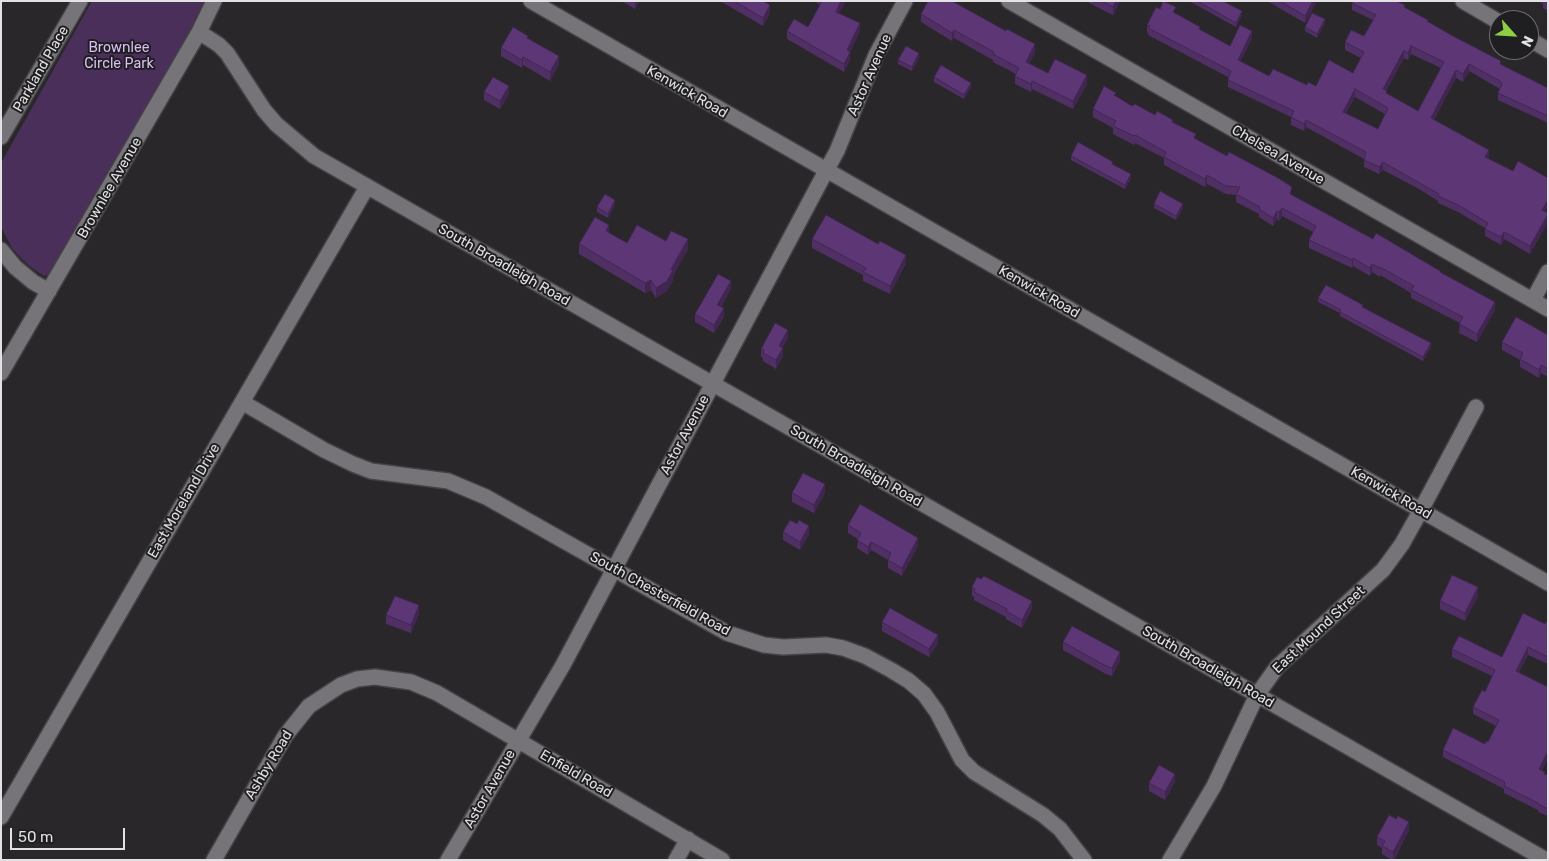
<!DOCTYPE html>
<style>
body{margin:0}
#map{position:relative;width:1549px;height:861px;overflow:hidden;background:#29272a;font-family:Rubik,sans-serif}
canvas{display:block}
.frame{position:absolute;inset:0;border:2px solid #e3e1e4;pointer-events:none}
.north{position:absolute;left:1489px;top:10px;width:50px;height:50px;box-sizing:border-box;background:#1f1e21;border:1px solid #6d6c6f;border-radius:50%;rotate:116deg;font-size:14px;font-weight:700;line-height:20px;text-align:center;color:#e3e1e4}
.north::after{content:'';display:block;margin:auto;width:18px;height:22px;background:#8ece43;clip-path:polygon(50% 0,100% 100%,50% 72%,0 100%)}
.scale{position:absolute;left:10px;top:828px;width:115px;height:22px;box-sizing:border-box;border:2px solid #e3e1e4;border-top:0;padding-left:6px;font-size:15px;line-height:18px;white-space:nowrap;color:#e3e1e4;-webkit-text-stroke:4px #1f1e21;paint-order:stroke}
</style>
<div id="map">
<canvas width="1549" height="861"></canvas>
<div class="frame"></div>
<div class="north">N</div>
<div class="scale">50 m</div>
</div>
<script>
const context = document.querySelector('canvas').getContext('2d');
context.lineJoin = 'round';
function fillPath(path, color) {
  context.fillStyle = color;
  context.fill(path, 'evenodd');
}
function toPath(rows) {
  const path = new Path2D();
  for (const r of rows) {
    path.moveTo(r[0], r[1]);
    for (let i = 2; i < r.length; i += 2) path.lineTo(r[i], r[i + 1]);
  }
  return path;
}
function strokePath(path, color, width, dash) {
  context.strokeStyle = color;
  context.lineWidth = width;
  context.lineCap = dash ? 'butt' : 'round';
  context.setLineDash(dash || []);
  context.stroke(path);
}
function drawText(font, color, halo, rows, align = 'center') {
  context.font = font + ' Rubik,sans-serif';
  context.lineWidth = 4;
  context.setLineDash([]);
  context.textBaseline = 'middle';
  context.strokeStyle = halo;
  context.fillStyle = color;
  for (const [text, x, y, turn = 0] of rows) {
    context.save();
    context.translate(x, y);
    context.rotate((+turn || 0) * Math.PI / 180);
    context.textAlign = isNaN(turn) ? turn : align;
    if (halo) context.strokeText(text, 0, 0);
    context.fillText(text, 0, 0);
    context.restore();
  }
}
const green = toPath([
 [92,1,204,1,180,51,51,273,44,276,32,268,21,258,12,248,1,227,1,163]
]);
const street = toPath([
 [531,1,1548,583],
 [1009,1,1548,309],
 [1463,1,1499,22],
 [199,32,219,45,227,53,264,110,276,124,314,156,1546,860],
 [1529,39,1548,50],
 [1,137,80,1],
 [1,250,15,267,33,282,49,291],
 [1533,300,1548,272],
 [1,373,199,32,214,1],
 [242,402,324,450,353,464,371,471,448,481,486,497,727,633,764,645,783,647,826,645,843,648,865,656,891,670,909,681,924,694,937,712,962,760,974,772,1043,815,1060,829,1084,860],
 [1,817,367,187],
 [214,860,285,736,309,706,341,685,357,679,375,677,411,682,437,693,722,860],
 [448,860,563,665,826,171,837,151,876,55,905,1],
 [676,860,688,839],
 [1170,860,1214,786,1257,695,1277,667,1383,570,1402,544,1421,510,1476,407]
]);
const wall = toPath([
 [621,1,639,1,635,9],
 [720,1,763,1,770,13,763,26],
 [814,1,846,1,839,13,860,31,850,52,850,60,844,72,787,39,787,31,808,27,820,5],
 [1089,1,1120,1,1113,15,1089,3],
 [1189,1,1223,1,1242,15,1236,27],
 [1267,1,1317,1,1305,23],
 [1538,1,1548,1,1548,11,1543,8,1543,4],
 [1352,3,1405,8,1501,65,1548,88,1548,123,1498,100,1498,93,1500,89,1469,71,1463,82,1456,78,1434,120,1489,157,1488,158,1545,211,1548,213,1548,222,1530,254,1504,239,1501,245,1485,236,1485,228,1458,212,1438,203,1438,201,1419,189,1383,170,1379,174,1364,167,1364,159,1306,127,1304,131,1291,125,1291,117,1228,87,1228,77,1148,35,1148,33,1147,32,1147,25,1160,9,1176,14,1200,30,1230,46,1252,39,1240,61,1269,76,1307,85,1316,86,1353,73,1361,58,1345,50,1345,42,1364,36,1373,20,1352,10],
 [1411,54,1441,68,1418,111,1387,94,1386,91,1404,58,1408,60],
 [1355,97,1385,114,1378,129,1346,113],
 [921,14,1035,53,1029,63,1048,73,1087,84,1073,109,1032,89,1031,92,1015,84,1015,76,1016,74,993,62,993,60,954,38,952,41,921,22],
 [1325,23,1317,38,1305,31,1305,27],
 [528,38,559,64,550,81,523,65,522,68,501,56,501,48],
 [919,58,912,71,898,64,898,60],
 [934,77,971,87,964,99,934,82],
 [484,92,509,94,500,109,484,100],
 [1116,96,1132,106,1173,122,1196,139,1292,195,1373,239,1440,272,1495,310,1477,342,1459,333,1460,323,1411,298,1411,293,1380,275,1380,277,1372,272,1370,276,1353,266,1352,268,1309,248,1309,240,1313,232,1282,216,1279,221,1277,219,1273,226,1259,217,1259,214,1236,202,1236,195,1226,194,1207,184,1205,187,1164,165,1164,158,1135,143,1134,145,1113,134,1113,128,1093,117,1093,109],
 [1071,156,1113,165,1131,178,1125,189,1071,160],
 [1154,204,1183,208,1176,220,1154,208],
 [615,205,608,218,597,212,597,207],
 [609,233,627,243,666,241,688,249,673,276,673,280,667,291,656,298,651,290,645,293,579,254,579,244],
 [812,239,906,263,890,294,863,281,863,275,812,248],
 [731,289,721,307,724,317,714,333,695,322,695,314],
 [1318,298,1363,307,1431,347,1423,361,1340,316,1340,313,1318,302],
 [1548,335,1548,377,1541,373,1539,378,1520,367,1520,360,1502,350,1502,342],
 [788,338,782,348,783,356,776,369,763,361,763,358,761,357,761,349],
 [792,493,825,493,814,513,792,502],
 [848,525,918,546,902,576,888,568,888,560,871,550,868,555,857,548,858,539,848,533],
 [783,532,809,534,800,550,783,540],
 [972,587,1032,609,1022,628,1006,619,1006,617,974,600,974,597,972,596],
 [1478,596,1465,621,1440,609,1440,601],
 [419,614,411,633,386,624,386,615],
 [1548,620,1548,664,1528,655,1519,672,1548,758,1542,770,1545,774,1548,775,1548,816,1538,812,1538,810,1504,793,1504,789,1443,757,1443,750,1485,744,1488,742,1496,726,1473,714,1473,707,1485,692,1492,676,1452,657,1452,649,1502,657,1545,624],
 [882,622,938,643,929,657,882,631],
 [1063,642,1120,661,1112,676,1106,674,1063,650],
 [1175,782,1165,800,1149,791,1149,783],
 [1409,830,1394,860,1392,860,1382,854,1382,848,1377,845,1377,837]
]);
const shadedWall = toPath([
 [635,1,639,1,635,9],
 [841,1,846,1,836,19,836,12],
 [1116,1,1120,1,1113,15,1113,7],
 [1313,1,1317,1,1305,23,1305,16],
 [770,5,770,13,763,26,763,18],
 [1242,11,1242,15,1236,27,1236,23],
 [1325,19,1325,23,1317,38,1317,34],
 [860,23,860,31,847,58,847,50],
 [954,30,954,38,952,41,952,33],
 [1252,31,1252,39,1238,67,1238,60],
 [1035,44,1035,53,1026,70,1026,62],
 [1411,46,1411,54,1408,60,1408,53],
 [1404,50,1404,58,1383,97,1383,89],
 [850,52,850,60,844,72,844,64],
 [919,53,919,58,912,71,912,67],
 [559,56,559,64,550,81,550,72],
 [523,57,523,65,522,68,522,60],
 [1469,64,1469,71,1463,82,1463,74],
 [1456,70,1456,78,1431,125,1431,118],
 [1087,75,1087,84,1073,109,1073,101],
 [1032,81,1032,89,1031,92,1031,84],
 [971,83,971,87,964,99,964,95],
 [509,86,509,94,500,109,500,101],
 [1355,89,1355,97,1343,119,1343,112],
 [1306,120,1306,127,1304,131,1304,124],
 [1489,150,1489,157,1485,164,1485,157],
 [1383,162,1383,170,1379,174,1379,167],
 [1131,174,1131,178,1125,189,1125,185],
 [1207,175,1207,184,1205,187,1205,179],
 [615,200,615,205,608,218,608,214],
 [1548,200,1548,207,1542,217,1542,210],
 [1183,204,1183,208,1176,220,1176,216],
 [1282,208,1282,216,1279,221,1279,212],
 [1277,211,1277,219,1273,226,1273,218],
 [1548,214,1548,222,1530,254,1530,246],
 [609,225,609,235,606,231],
 [1504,232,1504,239,1501,245,1501,237],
 [688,239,688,249,673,276,673,280,667,291,656,298,656,288,671,269],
 [906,255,906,263,890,294,890,286],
 [1353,258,1353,266,1352,268,1352,260],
 [1372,264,1372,272,1370,276,1370,268],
 [651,280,651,290,645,293,645,283],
 [731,281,731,289,717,313,717,305],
 [1495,302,1495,310,1477,342,1477,334],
 [724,308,724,317,714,333,714,325],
 [788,330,788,338,779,354,779,346],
 [1431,343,1431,347,1423,361,1423,357],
 [783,348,783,356,776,369,776,360],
 [1541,365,1541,373,1539,378,1539,370],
 [825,484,825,493,814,513,814,505],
 [809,526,809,534,800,550,800,542],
 [918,538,918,546,902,576,902,568],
 [871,542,871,550,868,555,868,547],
 [1478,587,1478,596,1465,621,1465,613],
 [1032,601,1032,609,1022,628,1022,620],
 [419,605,419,614,411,633,411,625],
 [938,635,938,643,929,657,929,649],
 [1528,647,1528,655,1516,678,1516,671],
 [1120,652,1120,661,1112,676,1112,668],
 [1548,751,1548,758,1539,776,1539,769],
 [1175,774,1175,782,1165,800,1165,792],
 [1409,822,1409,830,1393,860,1393,852]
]);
const building = toPath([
 [734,1,763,1,770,5,763,18,734,1],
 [822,1,841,1,836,12,860,23,847,50,850,52,844,64,787,31,794,19,808,27,822,1],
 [928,1,952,1,1006,31,1007,29,1035,44,1026,62,1048,73,1055,59,1087,75,1073,101,1032,81,1031,84,1015,76,1019,68,993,54,994,52,954,30,952,33,921,14,928,1],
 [1102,1,1116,1,1113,7,1102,1],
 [1163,1,1176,7,1173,12,1200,27,1199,29,1230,46,1240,25,1252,31,1238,60,1269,76,1273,69,1307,85,1308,82,1316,86,1329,60,1353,73,1364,52,1345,42,1351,30,1364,36,1376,15,1352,3,1353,1,1396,1,1405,5,1404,7,1428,20,1427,21,1451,35,1501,61,1500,64,1548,88,1548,116,1498,93,1502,84,1500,81,1469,64,1463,74,1456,70,1431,118,1489,150,1485,157,1513,171,1518,161,1548,178,1548,200,1542,210,1548,213,1548,214,1530,246,1504,232,1501,237,1485,229,1488,223,1458,205,1438,196,1439,194,1383,162,1379,167,1364,160,1366,152,1306,120,1304,124,1291,117,1294,111,1228,80,1231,71,1148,28,1150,26,1147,25,1156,7,1160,9,1163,1],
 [1411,46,1444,62,1418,111,1386,93,1387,91,1383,89,1404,50,1408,53,1411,46],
 [1355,89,1388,108,1378,129,1343,112,1355,89],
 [1197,1,1223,1,1242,11,1236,23,1197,1],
 [1280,1,1313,1,1305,16,1280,1],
 [1312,13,1325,19,1317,34,1305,27,1312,13],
 [513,27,528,36,527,38,559,56,550,72,523,57,522,60,501,48,513,27],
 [906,46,919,53,912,67,898,60,906,46],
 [941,65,971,83,964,95,934,77,941,65],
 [493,77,509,86,500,101,484,92,493,77],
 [1104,86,1116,93,1114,95,1132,106,1135,104,1155,115,1157,111,1173,120,1172,122,1196,134,1194,138,1227,156,1229,152,1278,178,1292,187,1290,194,1373,239,1376,233,1440,271,1440,272,1495,302,1477,334,1459,324,1463,317,1411,290,1414,286,1380,267,1380,268,1372,264,1370,268,1353,258,1352,260,1309,240,1316,226,1282,208,1279,212,1277,211,1273,218,1259,209,1260,207,1236,194,1240,187,1226,186,1207,175,1205,179,1164,157,1166,152,1135,135,1134,136,1113,126,1116,121,1093,109,1104,86],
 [1078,142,1113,162,1112,164,1131,174,1125,185,1071,156,1078,142],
 [1160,191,1183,204,1176,216,1154,204,1160,191],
 [605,194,615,200,608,214,597,207,605,194],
 [826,215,878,244,880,241,906,255,890,286,863,272,866,268,812,239,826,215],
 [595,217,609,225,606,231,627,243,637,225,666,241,671,231,688,239,671,269,673,270,667,281,656,288,651,280,645,283,579,244,595,217],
 [718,274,731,281,717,305,724,308,714,325,695,314,718,274],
 [1326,285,1363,305,1362,307,1383,318,1431,343,1423,357,1340,312,1341,310,1318,298,1326,285],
 [1516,317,1548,335,1548,369,1541,365,1539,370,1520,359,1523,353,1502,342,1516,317],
 [775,323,788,330,779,346,783,348,776,360,763,353,764,350,761,349,775,323],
 [803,473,825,484,814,505,792,493,803,473],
 [860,504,918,538,902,568,888,560,891,553,871,542,868,547,857,540,861,533,848,525,860,504],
 [790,520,797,524,799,520,809,526,800,542,783,532,790,520],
 [1452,575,1478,587,1465,613,1440,601,1452,575],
 [984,576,1032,601,1022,620,1006,611,1007,609,974,592,975,589,972,587,977,577,981,579,984,576],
 [395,596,419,605,411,625,386,615,395,596],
 [890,608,938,635,929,649,882,622,890,608],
 [1523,613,1545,624,1548,620,1548,657,1528,647,1516,671,1548,687,1548,751,1539,769,1545,772,1544,774,1548,775,1548,809,1538,804,1538,803,1504,786,1505,782,1443,750,1453,728,1485,744,1486,741,1488,742,1499,720,1473,707,1482,690,1485,692,1495,670,1452,649,1459,636,1502,657,1523,613],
 [1072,626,1120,652,1112,668,1106,666,1063,642,1072,626],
 [1159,765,1175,774,1165,792,1149,783,1159,765],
 [1389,815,1396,819,1398,816,1409,822,1393,852,1382,846,1385,841,1377,837,1389,815]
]);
const parkNames = [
 ["Brownlee",119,48],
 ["Circle Park",119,64]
];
const streetNames = [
 ["Parkland Place",41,69,-60],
 ["Astor Avenue",870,75,-66],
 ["Kenwick Road",687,92,30],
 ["Chelsea Avenue",1278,155,30],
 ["Brownlee Avenue",110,188,-60],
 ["South Broadleigh Road",504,265,30],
 ["Kenwick Road",1039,292,30],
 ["Astor Avenue",685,435,-62],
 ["South Broadleigh Road",856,466,30],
 ["Kenwick Road",1391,493,30],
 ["East Moreland Drive",184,501,-60],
 ["South Chesterfield Road",660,594,29],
 ["East Mound Street",1319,630,-43],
 ["South Broadleigh Road",1208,667,30],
 ["Ashby Road",269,765,-59],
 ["Enfield Road",576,774,30],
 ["Astor Avenue",490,789,-60]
];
fillPath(green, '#4a2f5b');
strokePath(street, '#444245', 18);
strokePath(street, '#767478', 15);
fillPath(wall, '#502f65');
fillPath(shadedWall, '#412652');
fillPath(building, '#5d3775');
strokePath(building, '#412652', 1);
drawText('14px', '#ddbdf5', '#1f1e21', parkNames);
drawText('14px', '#e3e1e4', '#1f1e21', streetNames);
</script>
